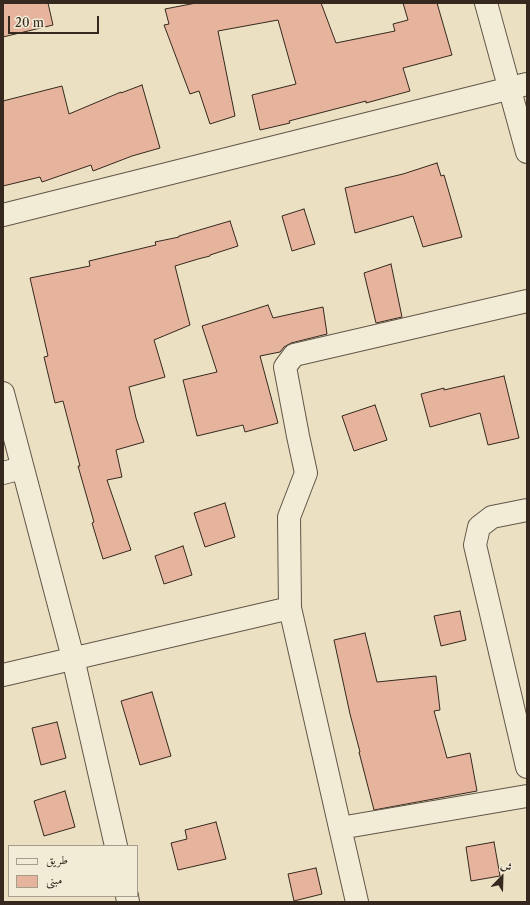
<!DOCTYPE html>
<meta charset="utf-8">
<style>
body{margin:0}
#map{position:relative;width:530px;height:905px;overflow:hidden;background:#ebe1c2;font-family:"Libre Caslon Text",Amiri,serif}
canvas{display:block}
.frame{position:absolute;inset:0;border:4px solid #35281f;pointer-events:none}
.legend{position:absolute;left:8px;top:845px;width:130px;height:52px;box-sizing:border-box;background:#f2ecd7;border:1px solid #a69e8d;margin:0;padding:5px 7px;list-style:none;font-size:12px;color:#35281f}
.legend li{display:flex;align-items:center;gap:8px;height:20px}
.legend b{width:20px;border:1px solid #a69e8d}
.north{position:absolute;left:482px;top:857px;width:40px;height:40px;-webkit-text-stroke:3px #f2ecd7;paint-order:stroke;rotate:23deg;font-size:11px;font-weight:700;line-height:16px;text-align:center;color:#35281f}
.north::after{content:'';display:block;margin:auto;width:14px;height:18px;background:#35281f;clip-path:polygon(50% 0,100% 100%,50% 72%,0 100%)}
.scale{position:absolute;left:8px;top:16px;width:91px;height:18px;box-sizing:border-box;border:2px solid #35281f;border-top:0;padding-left:5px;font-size:12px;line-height:14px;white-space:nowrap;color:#35281f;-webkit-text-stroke:3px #f2ecd7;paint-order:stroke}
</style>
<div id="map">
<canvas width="530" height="905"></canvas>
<div class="frame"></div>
<ul class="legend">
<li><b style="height:5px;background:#f2ecd7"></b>طريق</li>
<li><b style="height:11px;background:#e6b39c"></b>مبنى</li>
</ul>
<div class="north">ش</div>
<div class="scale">20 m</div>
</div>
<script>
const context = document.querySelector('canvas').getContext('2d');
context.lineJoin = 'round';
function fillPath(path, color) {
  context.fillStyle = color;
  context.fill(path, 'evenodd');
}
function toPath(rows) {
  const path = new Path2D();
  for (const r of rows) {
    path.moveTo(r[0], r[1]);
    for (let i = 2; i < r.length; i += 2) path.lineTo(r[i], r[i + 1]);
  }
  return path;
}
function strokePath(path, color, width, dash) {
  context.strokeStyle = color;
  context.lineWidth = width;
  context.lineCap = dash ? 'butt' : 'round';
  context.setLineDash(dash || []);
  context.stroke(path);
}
const building = toPath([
 [3,3,48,3,53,25,3,37,3,3],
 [196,3,321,3,336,43,395,31,393,24,408,20,403,3,437,3,452,55,403,68,410,91,366,103,366,101,289,121,290,123,260,130,252,95,296,84,278,20,218,31,235,116,210,124,199,91,190,94,164,25,169,24,165,9,196,3],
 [142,85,160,148,132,156,93,171,91,165,42,182,40,177,3,186,3,101,62,86,69,114,121,92,121,93,142,85],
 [437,163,441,176,444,175,462,237,423,247,413,216,355,233,345,188,403,174,437,163],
 [304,209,315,244,292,251,282,216,304,209],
 [230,221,238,246,210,255,210,256,198,259,175,266,190,325,154,340,165,377,129,387,136,418,144,442,116,450,122,477,107,480,131,550,103,559,92,523,94,522,78,466,80,466,63,401,55,403,44,357,48,356,30,278,90,266,89,261,156,245,155,242,179,237,179,236,230,221],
 [391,264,402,317,376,323,364,273,391,264],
 [268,305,273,318,323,307,327,334,291,343,284,347,280,352,260,356,278,423,245,432,243,425,197,436,183,380,217,372,202,326,268,305],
 [504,376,519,438,488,445,480,413,430,427,421,394,444,388,444,390,504,376],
 [375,405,387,440,354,451,342,416,375,405],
 [225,503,235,537,205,547,194,513,225,503],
 [183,546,192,575,164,584,155,556,183,546],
 [460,611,466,640,441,646,434,616,460,611],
 [365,633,377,682,436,676,440,710,434,711,447,758,470,753,477,791,374,810,359,752,360,752,350,714,334,640,365,633],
 [152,692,171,756,140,765,121,701,152,692],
 [57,722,66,758,41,765,32,728,57,722],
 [65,791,75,827,44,836,34,801,65,791],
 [216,822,226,859,178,870,171,843,187,839,185,830,216,822],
 [494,842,500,876,471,881,466,847,494,842],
 [316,868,322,894,294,901,288,874,316,868]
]);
const minor = toPath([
 [486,3,527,152],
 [3,215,527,84],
 [3,393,73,658,116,846],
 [3,473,22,468],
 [527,510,492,517,479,527,475,545,527,767],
 [3,675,290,608],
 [340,828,527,796],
 [127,896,128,902],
 [357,902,290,608,289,517,306,473,298,436,285,367,294,355,527,301]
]);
fillPath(building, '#e6b39c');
strokePath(building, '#35281f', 1);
strokePath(minor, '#625648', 24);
strokePath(minor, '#f2ecd7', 22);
</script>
